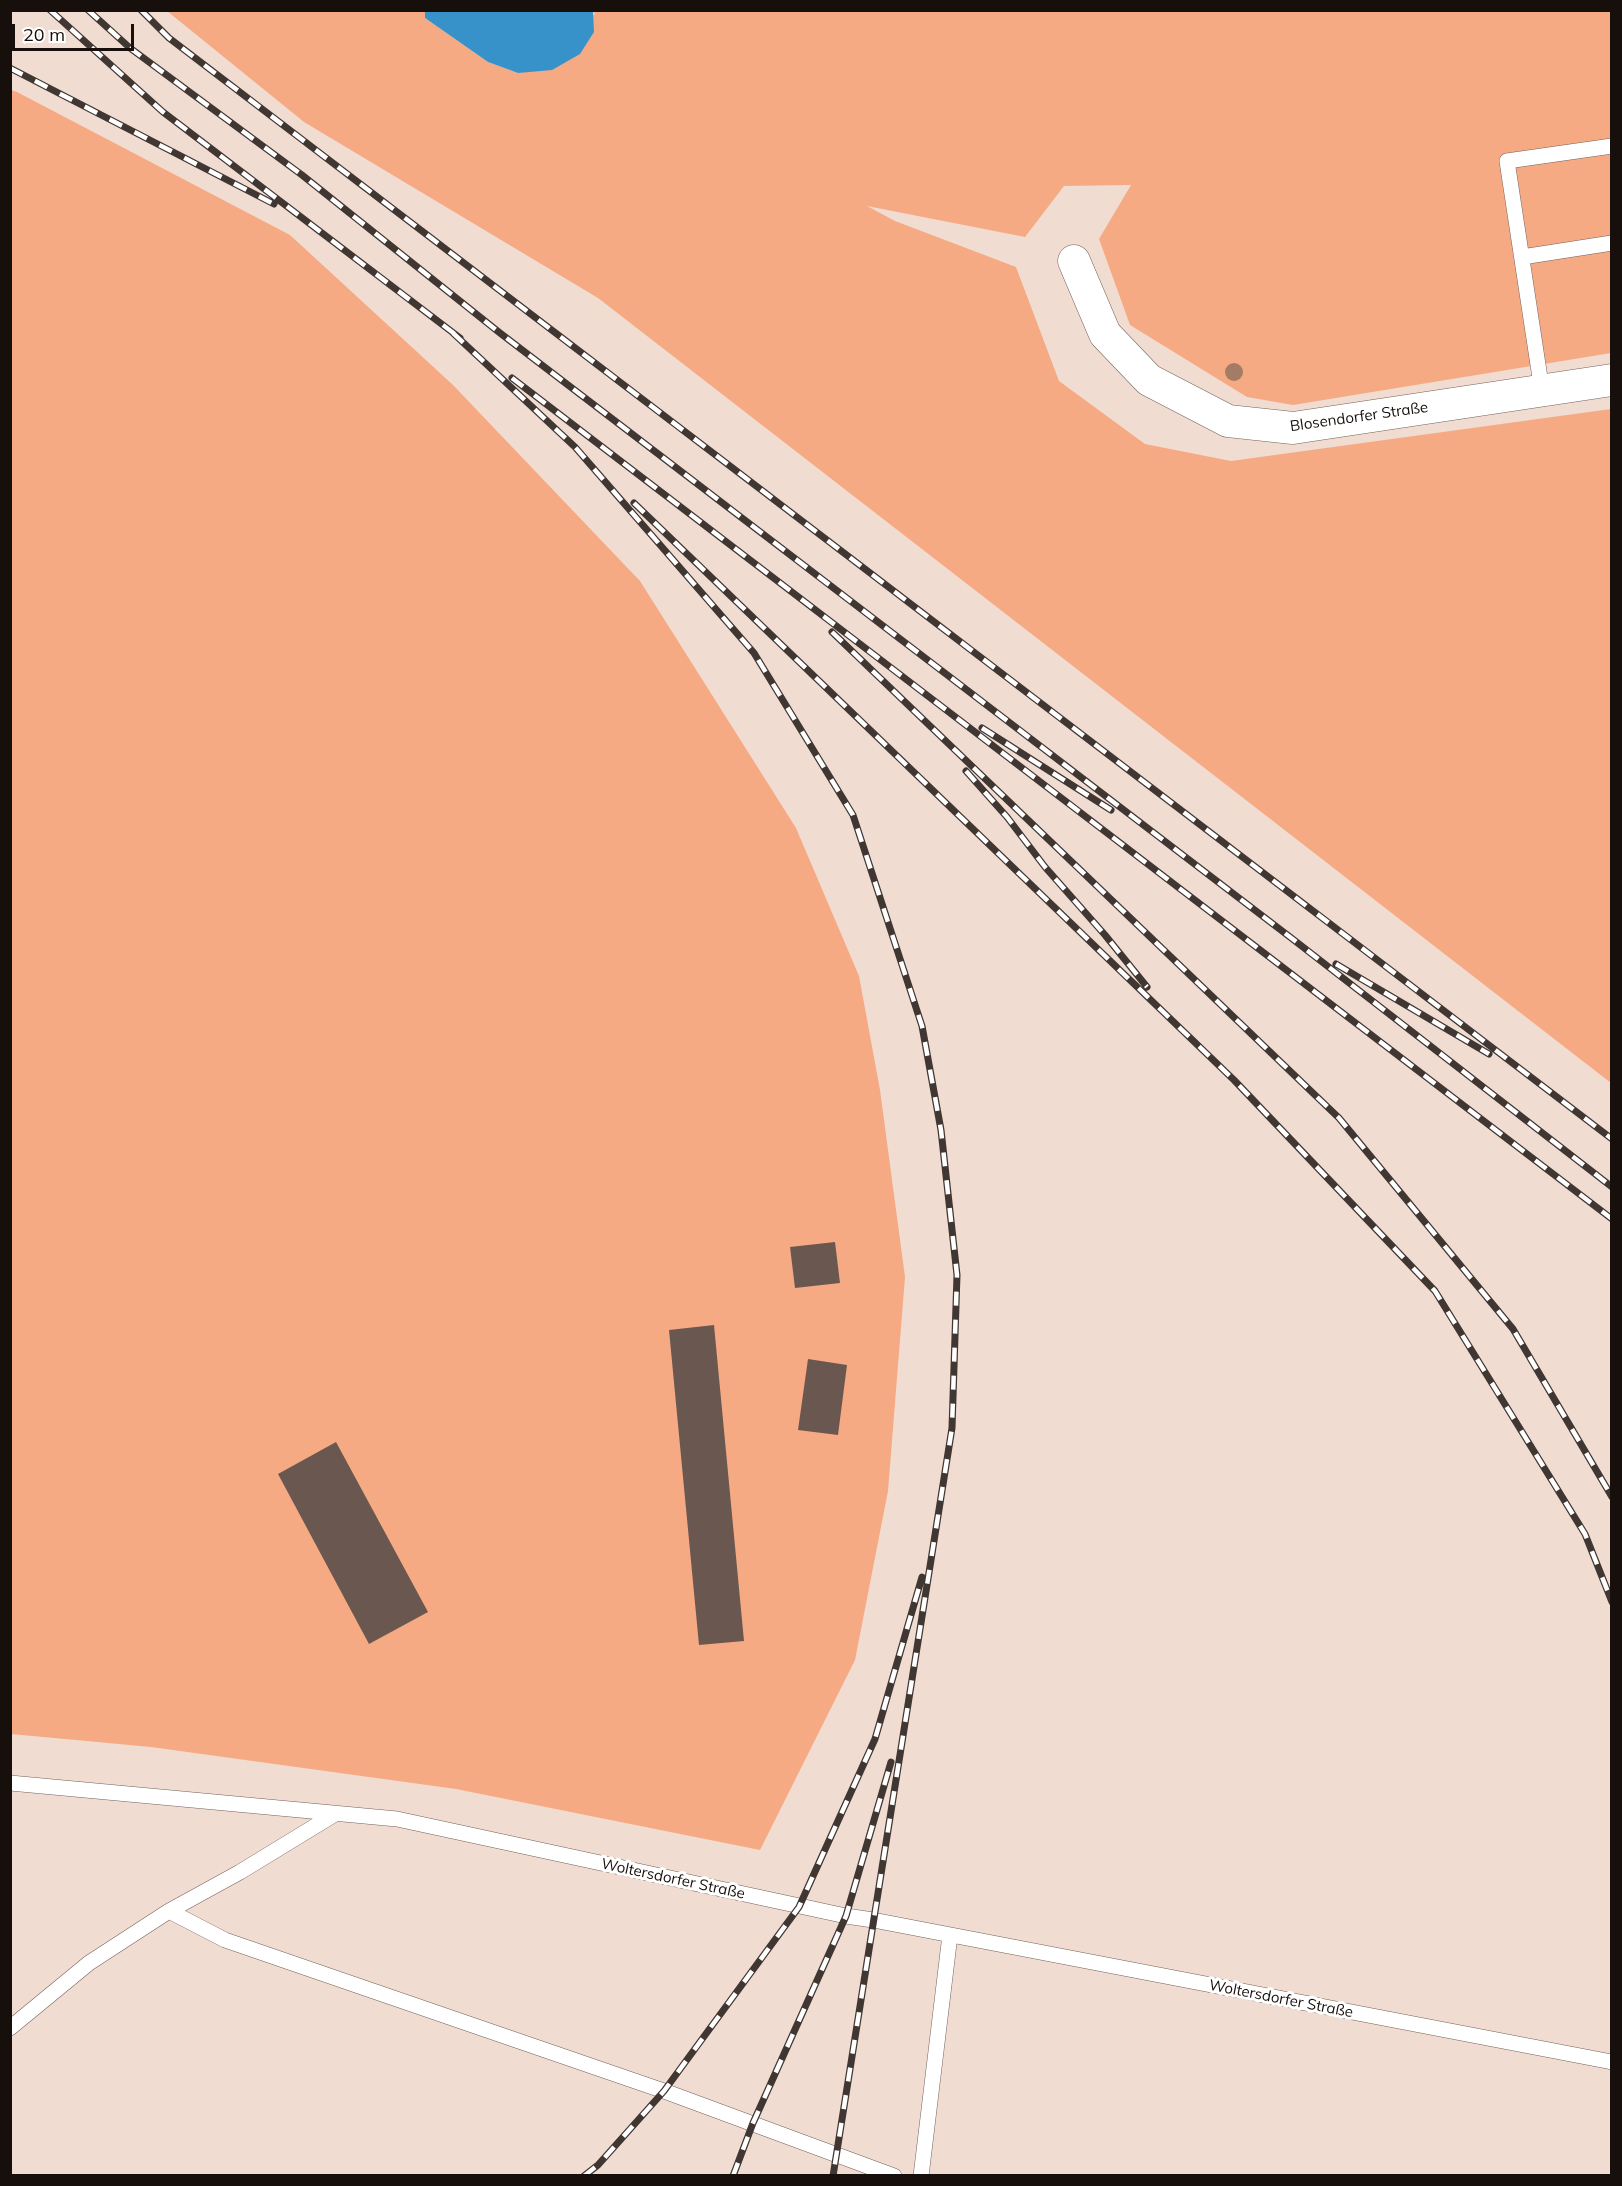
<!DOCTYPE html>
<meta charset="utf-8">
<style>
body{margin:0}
#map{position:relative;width:1622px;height:2186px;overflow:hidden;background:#f1dcd2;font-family:Mulish,sans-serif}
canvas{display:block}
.frame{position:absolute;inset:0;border:12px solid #160f0c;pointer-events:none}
.scale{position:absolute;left:12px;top:24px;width:122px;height:27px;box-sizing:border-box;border:3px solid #160f0c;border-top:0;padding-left:8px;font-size:18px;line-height:21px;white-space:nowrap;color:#160f0c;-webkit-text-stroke:4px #fff;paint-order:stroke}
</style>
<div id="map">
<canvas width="1622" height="2186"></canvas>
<div class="frame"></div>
<div class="scale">20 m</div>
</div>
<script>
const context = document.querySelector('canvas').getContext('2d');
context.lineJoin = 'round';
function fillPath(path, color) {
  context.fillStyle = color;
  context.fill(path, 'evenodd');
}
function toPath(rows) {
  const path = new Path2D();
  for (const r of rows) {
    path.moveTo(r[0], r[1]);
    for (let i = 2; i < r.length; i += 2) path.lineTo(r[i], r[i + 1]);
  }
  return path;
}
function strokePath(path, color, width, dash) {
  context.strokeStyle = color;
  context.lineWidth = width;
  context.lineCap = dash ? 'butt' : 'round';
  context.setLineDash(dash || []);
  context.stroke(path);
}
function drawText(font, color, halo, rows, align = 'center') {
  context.font = font + ' Mulish,sans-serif';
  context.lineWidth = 6;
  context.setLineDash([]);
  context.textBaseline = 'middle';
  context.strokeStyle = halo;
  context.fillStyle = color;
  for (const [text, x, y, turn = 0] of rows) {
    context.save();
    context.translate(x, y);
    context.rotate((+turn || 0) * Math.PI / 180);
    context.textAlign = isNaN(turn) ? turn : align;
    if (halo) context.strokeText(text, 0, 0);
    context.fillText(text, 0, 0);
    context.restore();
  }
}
const green = toPath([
 [167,11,425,11,425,18,488,62,518,73,595,14,593,11,1611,11,1611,353,1293,405,1247,397,1130,325,1099,239,1131,185,1064,186,1025,237,867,206,895,221,1016,267,1059,381,1145,444,1231,461,1611,409,1611,1083,598,298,304,122],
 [11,90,17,92,290,235,453,385,640,581,796,828,859,976,880,1090,905,1277,888,1491,855,1660,760,1850,456,1789,151,1747,11,1734]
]);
const water = toPath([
 [425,10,593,11,594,32,580,54,552,70,518,73,488,62,425,18]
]);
const building = toPath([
 [835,1242,840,1283,795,1288,790,1247],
 [714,1325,744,1641,699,1645,669,1330],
 [808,1359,847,1365,838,1435,798,1430],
 [336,1442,428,1612,369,1644,278,1474]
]);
const service = toPath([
 [1522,257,1612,243],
 [1542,391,1507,161,1612,146],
 [10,1783,397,1819,846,1916,873,1920,1612,2062],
 [169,1911,225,1940,664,2091,894,2176],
 [10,2028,89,1963,169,1911,240,1872,335,1814],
 [921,2176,950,1935]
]);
const minor = toPath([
 [1074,261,1105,334,1149,380,1228,421,1293,428,1612,380]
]);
const rail = toPath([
 [50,10,163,112,460,338],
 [88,10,130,48,302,175,500,333,1290,937,1612,1187],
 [141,10,169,38,1612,1139],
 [10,68,274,204],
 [453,333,575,447,754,653,853,815,922,1026,941,1130,957,1275,952,1428,833,2176],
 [512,378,1612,1219],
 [634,503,1234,1080,1435,1291,1585,1534,1612,1602],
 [832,632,1339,1118,1513,1329,1612,1497],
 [982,728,1111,810],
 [966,771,1007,817,1045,867,1105,935,1147,987],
 [1336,964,1489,1054],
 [584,2176,598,2165,664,2091,799,1907,875,1739,922,1577],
 [733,2176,753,2123,846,1916,891,1762]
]);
const trees = [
 [1234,372]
];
const streetNames = [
 ["Blosendorfer Straße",1359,417,-8],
 ["Woltersdorfer Straße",673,1879,12],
 ["Woltersdorfer Straße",1281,1999,11]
];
fillPath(green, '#f6aa83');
fillPath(water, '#3792ca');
fillPath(building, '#6a5850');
strokePath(service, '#74625a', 16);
strokePath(minor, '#74625a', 33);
strokePath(service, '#fff', 15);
strokePath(minor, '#fff', 32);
strokePath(rail, '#403632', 7);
strokePath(rail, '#fff', 4.5, [14]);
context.fillStyle = '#a37c65';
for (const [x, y] of trees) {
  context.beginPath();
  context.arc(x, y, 9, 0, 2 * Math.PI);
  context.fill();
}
drawText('15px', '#160f0c', '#fff', streetNames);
</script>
